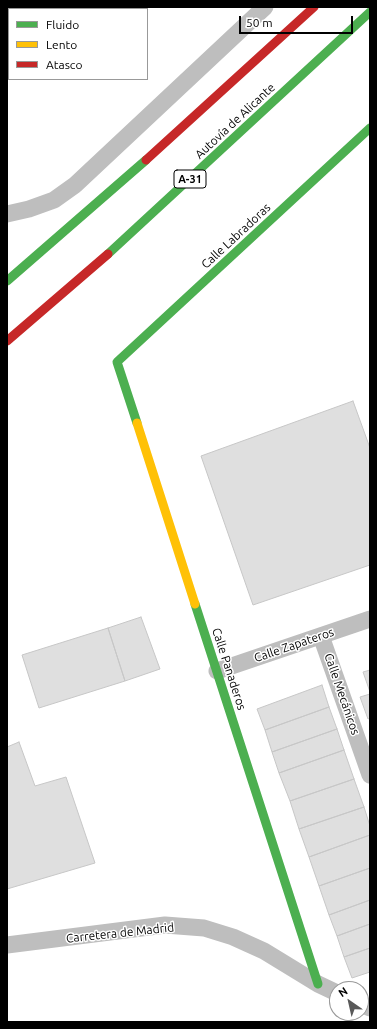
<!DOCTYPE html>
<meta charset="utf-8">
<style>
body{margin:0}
#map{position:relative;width:377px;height:1029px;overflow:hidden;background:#fff;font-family:Ubuntu,sans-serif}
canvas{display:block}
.frame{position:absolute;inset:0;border:8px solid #000;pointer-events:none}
.legend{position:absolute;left:8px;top:8px;width:140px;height:72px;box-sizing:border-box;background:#fff;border:1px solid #999;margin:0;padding:5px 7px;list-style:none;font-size:12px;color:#000}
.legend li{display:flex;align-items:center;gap:8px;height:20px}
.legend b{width:20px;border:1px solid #999}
.north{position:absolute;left:329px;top:981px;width:40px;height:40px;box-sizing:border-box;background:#fff;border:1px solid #999;border-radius:50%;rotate:326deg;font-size:11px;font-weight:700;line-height:16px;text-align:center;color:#000}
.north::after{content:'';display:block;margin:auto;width:14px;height:18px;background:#595959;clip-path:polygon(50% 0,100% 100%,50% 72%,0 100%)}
.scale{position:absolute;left:239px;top:16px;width:114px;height:18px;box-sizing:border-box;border:2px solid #000;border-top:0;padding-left:5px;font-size:12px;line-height:14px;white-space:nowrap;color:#000;-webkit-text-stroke:3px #fff;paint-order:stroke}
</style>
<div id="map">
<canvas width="377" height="1029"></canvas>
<div class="frame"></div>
<ul class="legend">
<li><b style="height:5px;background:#4caf50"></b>Fluido</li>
<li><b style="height:5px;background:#ffc107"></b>Lento</li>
<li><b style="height:5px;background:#c62828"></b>Atasco</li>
</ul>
<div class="north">N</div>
<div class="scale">50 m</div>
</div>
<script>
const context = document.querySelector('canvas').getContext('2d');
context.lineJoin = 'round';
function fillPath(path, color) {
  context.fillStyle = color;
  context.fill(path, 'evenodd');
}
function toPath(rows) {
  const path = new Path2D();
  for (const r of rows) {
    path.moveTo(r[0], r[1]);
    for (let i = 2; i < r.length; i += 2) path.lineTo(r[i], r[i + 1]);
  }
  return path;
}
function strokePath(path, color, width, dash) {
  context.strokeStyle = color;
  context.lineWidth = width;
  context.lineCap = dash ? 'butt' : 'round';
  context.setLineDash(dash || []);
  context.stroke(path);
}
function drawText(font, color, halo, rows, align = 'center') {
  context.font = font + ' Ubuntu,sans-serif';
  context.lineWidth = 3;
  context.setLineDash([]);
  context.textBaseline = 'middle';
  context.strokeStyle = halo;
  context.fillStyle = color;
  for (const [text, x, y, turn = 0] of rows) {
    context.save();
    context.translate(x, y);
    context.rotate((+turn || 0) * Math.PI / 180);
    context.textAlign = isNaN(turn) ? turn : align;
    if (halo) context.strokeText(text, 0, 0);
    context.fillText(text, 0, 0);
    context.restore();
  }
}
const building = toPath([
 [353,401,370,448,370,565,253,605,201,456,353,401],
 [141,617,160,669,125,681,108,628,141,617],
 [108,628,125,681,39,708,22,655,108,628],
 [370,670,370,692,363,672,370,670],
 [322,685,329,707,265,730,257,709,322,685],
 [370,694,370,718,368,719,360,697,370,694],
 [329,707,337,729,272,752,265,730,329,707],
 [337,729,344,750,279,773,272,752,337,729],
 [19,742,35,786,66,777,95,863,7,889,7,747,19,742],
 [344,750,354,779,290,801,279,773,344,750],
 [354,779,364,807,299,829,290,801,354,779],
 [364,807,370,826,370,835,309,857,299,829,364,807],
 [370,835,370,868,319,886,309,857,370,835],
 [370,868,370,900,329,915,319,886,370,868],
 [370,900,370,924,337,936,329,915,370,900],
 [370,924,370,948,344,957,337,936,370,924],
 [370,948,370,972,352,978,344,957,370,948]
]);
const street = toPath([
 [7,214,29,209,54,200,75,185,265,7],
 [321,636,370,775],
 [217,671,370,619],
 [7,945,165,925,204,928,233,937,264,951,318,984,337,993],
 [361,1004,370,1008]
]);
const fast = toPath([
 [108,254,370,12],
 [7,281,146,160],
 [137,423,117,362,370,128],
 [195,604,318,984]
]);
const slow = toPath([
 [137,423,195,604]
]);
const jam = toPath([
 [146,160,314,7],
 [7,341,108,254]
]);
const shields = [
 [190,179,32]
];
const shieldNames = [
 ["A-31",190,179]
];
const streetNames = [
 ["Autovía de Alicante",235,121,-43],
 ["Calle Labradoras",236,236,-43],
 ["Calle Zapateros",294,645,-19],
 ["Calle Panaderos",229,669,72],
 ["Calle Mecánicos",342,694,71],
 ["Carretera de Madrid",120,933,-6]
];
fillPath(building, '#dfdfdf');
strokePath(building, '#c7c7c7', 1);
strokePath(street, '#bebebe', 17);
strokePath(fast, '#4caf50', 9);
strokePath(slow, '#ffc107', 9);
strokePath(jam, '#c62828', 9);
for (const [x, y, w] of shields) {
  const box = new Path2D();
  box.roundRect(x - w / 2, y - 9, w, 18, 3);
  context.fillStyle = '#fff';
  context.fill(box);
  strokePath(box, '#000', 1);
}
drawText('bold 11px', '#000', null, shieldNames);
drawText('12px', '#000', '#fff', streetNames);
</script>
